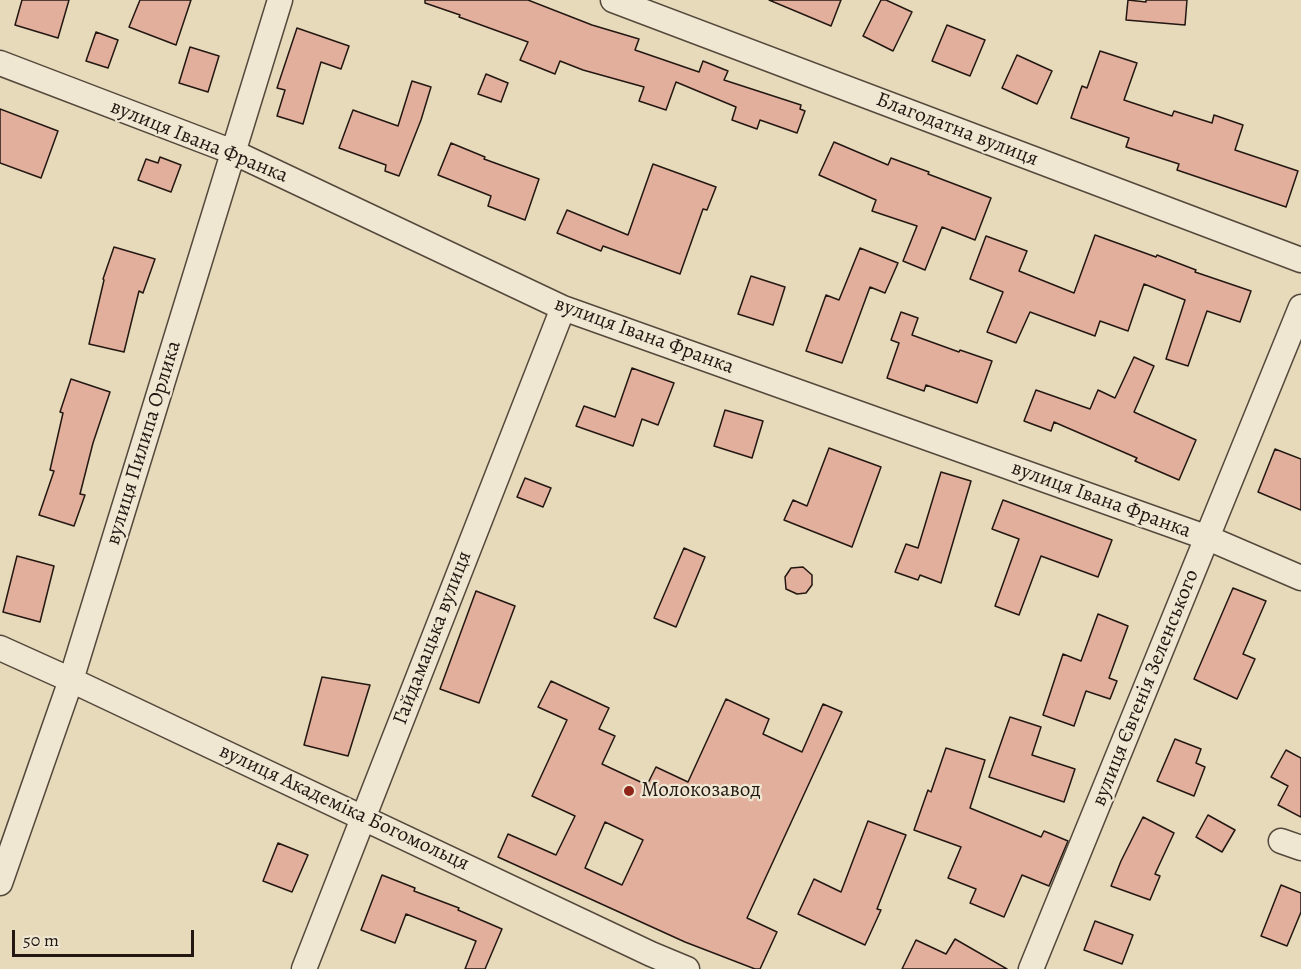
<!DOCTYPE html>
<meta charset="utf-8">
<style>
body{margin:0}
#map{position:relative;width:1301px;height:969px;overflow:hidden;background:#e6daba;font-family:Alegreya,serif}
canvas{display:block}
.scale{position:absolute;left:12px;top:930px;width:182px;height:27px;box-sizing:border-box;border:3px solid #231712;border-top:0;padding-left:8px;font-size:18px;line-height:21px;white-space:nowrap;color:#231712;-webkit-text-stroke:4px #efe7d2;paint-order:stroke}
</style>
<div id="map">
<canvas width="1301" height="969"></canvas>
<div class="scale">50 m</div>
</div>
<script>
const context = document.querySelector('canvas').getContext('2d');
context.lineJoin = 'round';
function fillPath(path, color) {
  context.fillStyle = color;
  context.fill(path, 'evenodd');
}
function toPath(rows) {
  const path = new Path2D();
  for (const r of rows) {
    path.moveTo(r[0], r[1]);
    for (let i = 2; i < r.length; i += 2) path.lineTo(r[i], r[i + 1]);
  }
  return path;
}
function strokePath(path, color, width, dash) {
  context.strokeStyle = color;
  context.lineWidth = width;
  context.lineCap = dash ? 'butt' : 'round';
  context.setLineDash(dash || []);
  context.stroke(path);
}
function drawText(font, color, halo, rows, align = 'center') {
  context.font = font + ' Alegreya,serif';
  context.lineWidth = 4.5;
  context.setLineDash([]);
  context.textBaseline = 'middle';
  context.strokeStyle = halo;
  context.fillStyle = color;
  for (const [text, x, y, turn = 0] of rows) {
    context.save();
    context.translate(x, y);
    context.rotate((+turn || 0) * Math.PI / 180);
    context.textAlign = isNaN(turn) ? turn : align;
    if (halo) context.strokeText(text, 0, 0);
    context.fillText(text, 0, 0);
    context.restore();
  }
}
const building = toPath([
 [22,0,69,0,58,38,15,25,22,0],
 [140,0,191,0,176,45,129,27,140,0],
 [425,0,528,0,592,25,639,39,635,50,699,72,703,61,728,71,724,80,801,105,800,109,805,111,797,133,760,120,757,129,732,120,736,107,676,82,666,110,639,101,644,87,583,70,560,61,555,74,520,60,528,42,459,17,460,15,425,3,425,0],
 [769,0,841,0,831,26,769,0],
 [881,0,886,0,912,12,893,51,863,36,881,0],
 [1128,0,1146,2,1146,0,1187,0,1185,25,1126,20,1128,0],
 [947,25,985,40,970,76,932,61,947,25],
 [297,28,349,46,341,69,321,62,303,124,277,116,285,90,277,88,297,28],
 [96,32,118,40,108,68,86,61,96,32],
 [190,47,219,56,208,92,179,83,190,47],
 [1100,51,1137,63,1124,100,1172,116,1174,111,1212,123,1214,115,1243,125,1235,150,1298,171,1286,207,1177,170,1179,164,1126,147,1129,138,1071,118,1082,86,1087,88,1100,51],
 [1017,55,1052,71,1037,104,1002,88,1017,55],
 [486,74,508,83,501,102,478,94,486,74],
 [412,81,431,87,421,120,399,176,385,171,386,165,339,148,353,110,398,126,412,81],
 [0,109,58,131,41,178,0,163,0,109],
 [834,142,888,165,891,158,929,172,928,174,991,198,975,240,942,227,925,270,903,261,917,226,872,211,876,200,819,175,834,142],
 [451,143,485,157,484,159,539,179,525,220,488,206,491,196,438,175,451,143],
 [160,157,181,165,171,192,138,180,146,159,158,163,160,157],
 [653,164,716,187,707,210,703,209,680,274,603,246,601,251,557,233,567,210,628,235,653,164],
 [1095,235,1156,257,1157,255,1196,270,1195,272,1251,291,1240,322,1207,311,1188,366,1166,359,1185,300,1144,284,1128,331,1100,321,1095,336,1030,312,1016,343,987,332,1003,292,970,279,986,236,1027,251,1019,271,1074,293,1095,235],
 [114,247,155,259,143,293,139,291,124,352,89,344,104,280,103,279,114,247],
 [860,248,898,263,885,293,870,287,842,363,806,351,826,295,839,300,860,248],
 [751,276,785,287,773,325,738,314,751,276],
 [901,312,918,318,912,335,959,352,960,350,992,361,977,403,926,385,924,391,887,378,899,343,891,340,901,312],
 [1134,357,1154,366,1134,412,1196,440,1179,480,1135,461,1137,458,1054,422,1051,431,1024,421,1036,390,1090,409,1098,390,1115,398,1134,357],
 [632,368,674,383,658,425,642,419,633,446,576,426,584,406,615,417,632,368],
 [71,379,110,392,93,443,80,494,85,495,74,526,39,515,54,471,50,470,63,413,60,412,71,379],
 [725,410,763,421,752,458,714,446,725,410],
 [829,448,881,467,852,547,784,520,793,500,807,506,829,448],
 [1275,449,1301,459,1301,510,1258,492,1275,449],
 [941,472,971,481,941,583,920,575,918,580,895,572,906,544,918,548,941,472],
 [525,478,551,488,543,507,517,497,525,478],
 [1003,500,1112,540,1098,577,1041,556,1019,615,995,606,1019,539,992,529,1003,500],
 [684,548,705,557,676,627,654,618,684,548],
 [17,556,54,566,40,622,3,612,17,556],
 [803,567,812,575,812,585,806,593,797,594,786,589,785,577,791,568,803,567],
 [1233,588,1266,601,1243,654,1255,659,1237,699,1194,679,1233,588],
 [476,591,515,606,479,703,440,689,476,591],
 [1098,614,1128,626,1109,678,1117,681,1110,699,1086,691,1074,726,1043,715,1063,654,1081,661,1098,614],
 [322,677,370,685,348,756,304,745,322,677],
 [551,681,609,708,599,729,615,736,602,764,647,785,656,767,688,782,726,699,769,719,763,734,802,752,823,704,842,712,747,918,777,932,760,969,755,969,685,942,498,857,508,834,556,855,575,816,532,796,567,720,538,707,551,681],
 [605,822,643,840,622,885,585,868,605,822],
 [1010,717,1041,727,1032,755,1075,769,1064,802,989,777,1010,717],
 [1175,739,1201,749,1196,763,1205,767,1194,796,1157,781,1175,739],
 [946,748,985,760,970,808,1041,837,1044,831,1068,841,1049,886,1022,875,1004,917,970,903,976,889,948,878,961,847,914,830,928,790,931,792,946,748],
 [1286,750,1301,758,1301,817,1278,805,1288,786,1271,777,1286,750],
 [1208,815,1235,830,1222,852,1196,837,1208,815],
 [1143,817,1174,833,1155,874,1160,876,1150,900,1111,886,1121,861,1143,817],
 [868,821,906,835,877,909,881,910,865,945,798,914,814,879,841,892,868,821],
 [278,843,308,855,292,892,263,881,278,843],
 [382,875,415,888,414,891,459,908,458,910,502,929,485,969,465,969,476,941,406,914,395,943,361,930,382,875],
 [1281,885,1301,893,1301,912,1287,946,1261,936,1281,885],
 [1095,921,1133,935,1122,964,1084,950,1095,921],
 [955,939,1007,969,902,969,916,940,946,954,955,939]
]);
const street = toPath([
 [613,0,1301,260],
 [0,63,233,152,563,308,1208,538,1301,578],
 [0,648,71,680,651,954,687,969],
 [1281,841,1301,848],
 [0,883,71,680,280,0],
 [304,969,563,308],
 [1031,969,1301,307]
]);
const markers = [
 [629,791,6,"#8f2418"]
];
const streetNames = [
 ["Благодатна вулиця",957,130,21],
 ["вулиця Івана Франка",199,142,22],
 ["вулиця Івана Франка",644,336,20],
 ["вулиця Пилипа Орлика",144,443,-73],
 ["вулиця Івана Франка",1101,500,20],
 ["Гайдамацька вулиця",433,638,-69],
 ["вулиця Євгенія Зеленського",1146,688,-68],
 ["вулиця Академіка Богомольця",344,808,25]
];
const poiNames = [
 ["Молокозавод",641,791]
];
fillPath(building, '#e2af9c');
strokePath(building, '#231712', 1.5);
strokePath(street, '#54483c', 27);
strokePath(street, '#efe7d2', 24);
for (const [x, y, r, color] of markers) {
  const dot = new Path2D();
  dot.arc(x, y, r, 0, 2 * Math.PI);
  context.fillStyle = color;
  context.fill(dot);
  strokePath(dot, '#efe7d2', 2);
}
drawText('21px', '#231712', '#efe7d2', streetNames);
drawText('21px', '#231712', '#efe7d2', poiNames, 'left');
</script>
